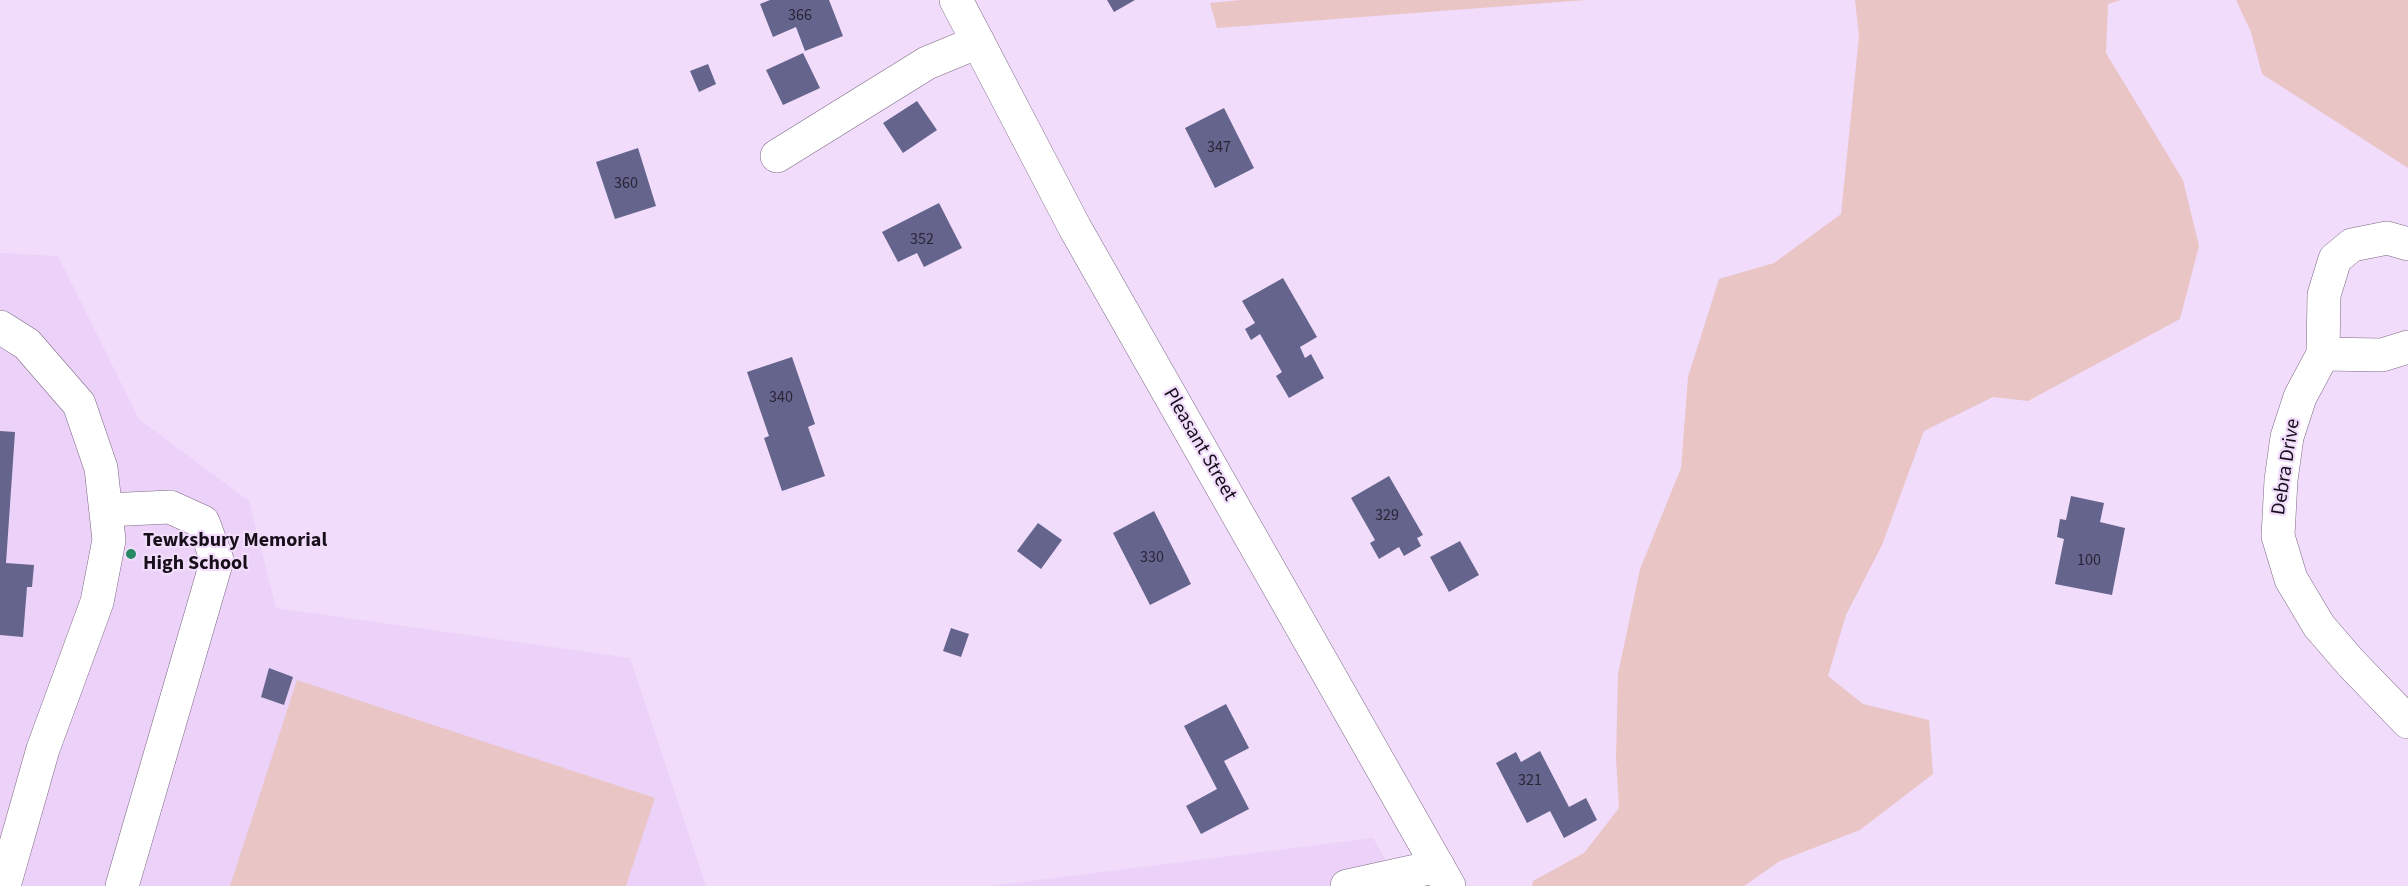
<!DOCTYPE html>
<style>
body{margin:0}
canvas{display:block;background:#f1dcfb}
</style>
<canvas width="2408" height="886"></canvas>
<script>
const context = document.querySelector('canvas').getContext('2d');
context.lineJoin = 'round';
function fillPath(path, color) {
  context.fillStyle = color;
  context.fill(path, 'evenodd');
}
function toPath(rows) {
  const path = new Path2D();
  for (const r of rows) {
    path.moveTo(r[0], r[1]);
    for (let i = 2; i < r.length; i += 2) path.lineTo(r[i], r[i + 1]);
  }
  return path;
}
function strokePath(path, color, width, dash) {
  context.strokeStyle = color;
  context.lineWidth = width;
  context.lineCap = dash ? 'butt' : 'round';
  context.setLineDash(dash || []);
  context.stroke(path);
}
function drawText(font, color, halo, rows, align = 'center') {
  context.font = font + ' "Source Sans 3",sans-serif';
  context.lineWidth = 4.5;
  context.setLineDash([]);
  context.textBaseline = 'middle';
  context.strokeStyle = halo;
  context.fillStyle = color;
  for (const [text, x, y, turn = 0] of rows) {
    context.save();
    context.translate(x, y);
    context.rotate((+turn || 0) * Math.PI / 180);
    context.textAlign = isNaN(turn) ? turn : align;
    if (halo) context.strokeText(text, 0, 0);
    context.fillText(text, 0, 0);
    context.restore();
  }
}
const built = toPath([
 [0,253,58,256,139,419,249,501,276,608,630,658,706,886,0,886],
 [1373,838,1401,886,990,886]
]);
const green = toPath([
 [1241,0,1586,0,1217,28,1210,3],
 [1855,0,2121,0,2108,4,2106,53,2183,180,2199,246,2180,319,2028,401,1993,397,1924,431,1882,545,1846,615,1828,676,1863,704,1929,720,1933,774,1860,830,1780,861,1744,886,1532,886,1533,881,1584,853,1619,808,1616,758,1618,674,1640,569,1681,468,1688,377,1719,279,1774,263,1841,214,1859,36],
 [2236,0,2408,0,2408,168,2262,74,2251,32],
 [297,680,655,798,626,886,230,886]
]);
const building = toPath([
 [770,0,829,0,843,36,805,51,796,27,773,37,760,4],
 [1107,0,1135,0,1114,12],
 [803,53,820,88,783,105,766,70],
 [708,64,716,84,699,92,690,71],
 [917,101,937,130,903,153,883,123],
 [1224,108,1254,168,1215,188,1185,128],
 [638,148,656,206,615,219,596,162],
 [939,203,962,248,924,267,917,253,898,262,882,232],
 [1283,278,1317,337,1300,347,1305,358,1311,354,1324,378,1289,398,1276,376,1282,372,1260,334,1251,340,1245,329,1255,323,1242,301],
 [792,357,815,424,808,427,825,476,782,491,764,438,769,436,747,372],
 [0,431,15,432,6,563,34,565,32,587,27,587,23,637,0,635],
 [1389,476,1423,535,1417,538,1421,546,1404,556,1399,547,1379,559,1370,543,1375,540,1351,498],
 [2071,496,2104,503,2100,522,2125,528,2112,595,2055,584,2064,539,2057,537,2060,519,2066,520],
 [1154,511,1191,584,1150,605,1113,533],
 [1038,523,1062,540,1041,569,1017,551],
 [1460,541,1479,575,1449,592,1430,557],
 [951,628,969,634,961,657,943,651],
 [269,668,293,677,284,705,261,697],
 [1226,704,1249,748,1224,761,1249,809,1201,834,1186,806,1217,789,1184,726],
 [1540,751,1569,807,1586,798,1597,820,1564,838,1550,811,1527,823,1496,763,1516,752,1521,762]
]);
const minor = toPath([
 [777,156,927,63,978,42],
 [2408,244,2387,238,2352,245,2335,259,2324,295,2323,354,2300,397,2287,437,2281,480,2278,536,2291,579,2319,626,2351,663,2408,722],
 [0,327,27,344,79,404,101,468,109,540,97,602,43,749,4,886],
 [2323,354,2382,355,2408,347],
 [106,510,170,507,203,522,217,560,122,886],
 [1347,886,1438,866]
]);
const major = toPath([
 [956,0,1075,228,1449,886]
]);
const markers = [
 [131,554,6,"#268963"]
];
const numberNames = [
 ["366",800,16],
 ["347",1219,148],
 ["360",626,184],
 ["352",922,240],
 ["340",781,398],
 ["329",1387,516],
 ["330",1152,558],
 ["100",2089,561],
 ["321",1530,781]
];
const streetNames = [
 ["Pleasant Street",1199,445,60],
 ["Debra Drive",2287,467,-81]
];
const poiNames = [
 ["Tewksbury Memorial",143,542],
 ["High School",143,565]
];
fillPath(built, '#ecd2f8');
fillPath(green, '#eac5c6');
fillPath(building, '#64648d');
strokePath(minor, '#7c6985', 34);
strokePath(major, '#7c6985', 34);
strokePath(minor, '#fff', 33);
strokePath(major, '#fff', 33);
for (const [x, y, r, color] of markers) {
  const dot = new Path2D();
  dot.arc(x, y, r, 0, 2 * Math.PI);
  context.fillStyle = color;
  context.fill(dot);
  strokePath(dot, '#f1dcfb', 2);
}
drawText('16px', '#2a2437', null, numberNames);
drawText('20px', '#170f1a', '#f1dcfb', streetNames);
drawText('bold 20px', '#170f1a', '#f1dcfb', poiNames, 'left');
</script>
